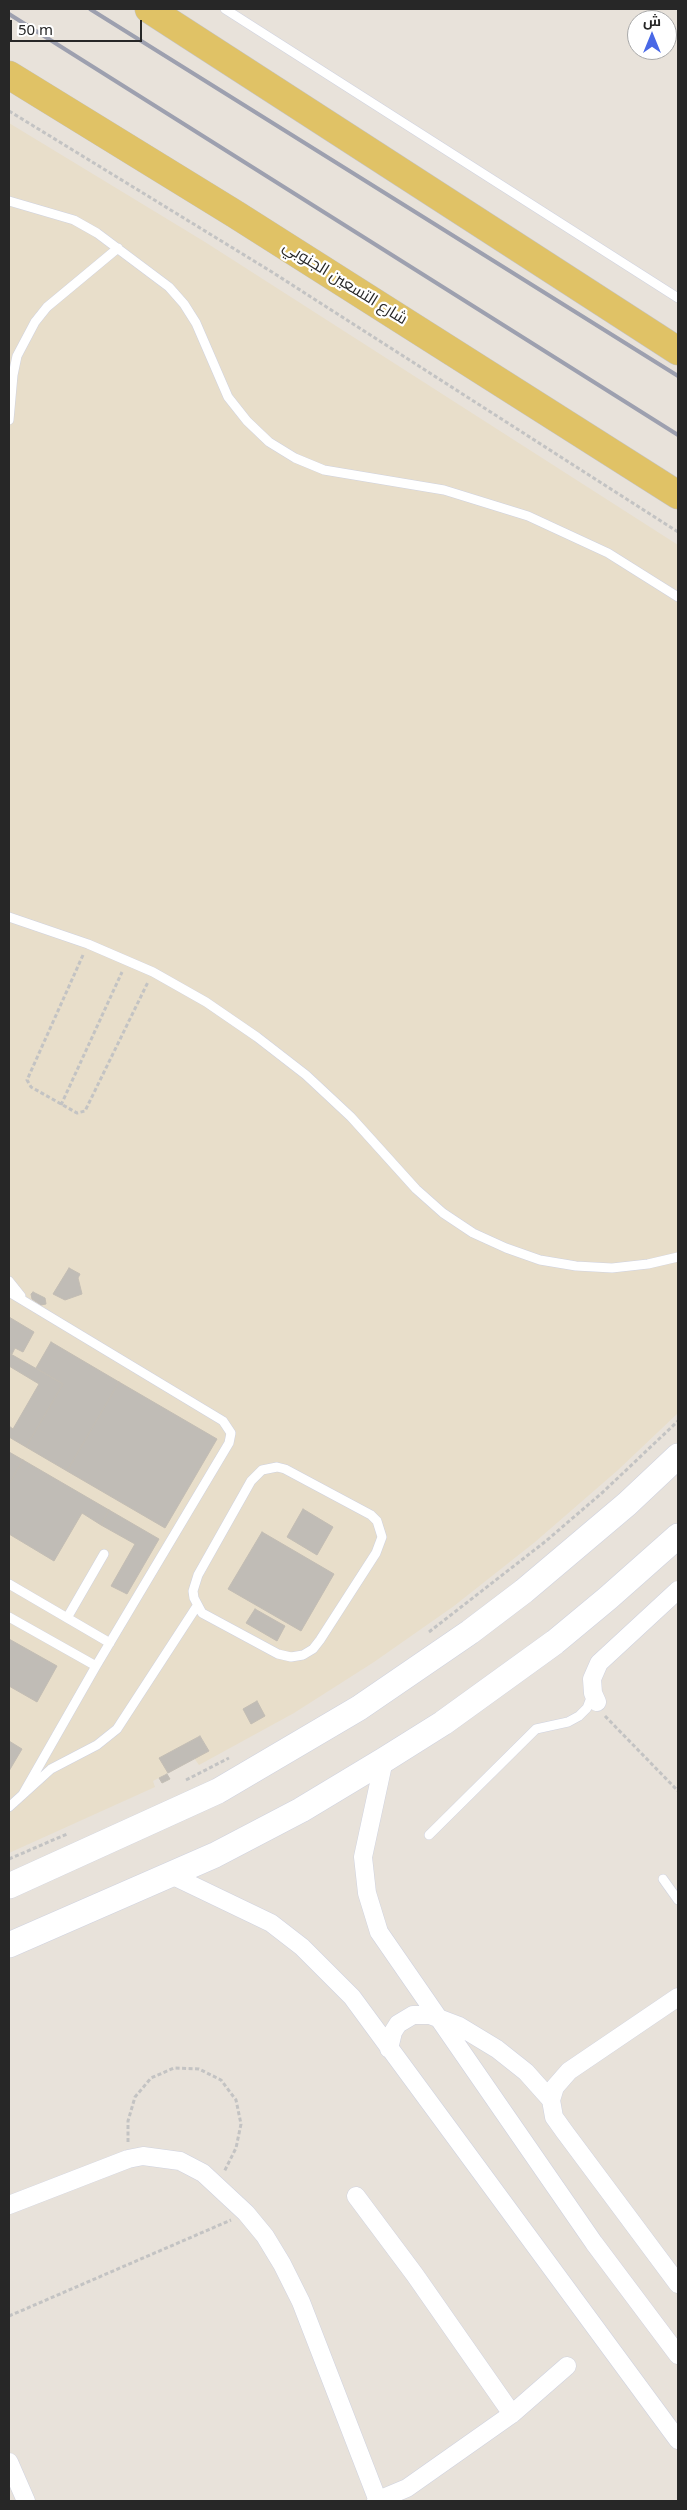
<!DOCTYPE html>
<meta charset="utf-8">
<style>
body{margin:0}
#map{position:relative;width:687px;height:2510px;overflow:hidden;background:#e8e2da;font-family:"Noto Sans",Cairo,sans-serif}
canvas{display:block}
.frame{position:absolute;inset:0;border:10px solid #272727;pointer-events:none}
.north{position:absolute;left:627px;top:10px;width:50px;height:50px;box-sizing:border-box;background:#fff;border:1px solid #a9a9a9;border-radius:50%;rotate:0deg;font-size:14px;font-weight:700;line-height:20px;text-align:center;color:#272727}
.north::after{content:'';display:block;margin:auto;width:18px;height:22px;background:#4968e6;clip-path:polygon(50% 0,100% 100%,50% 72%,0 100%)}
.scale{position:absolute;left:10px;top:20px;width:132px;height:22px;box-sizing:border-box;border:2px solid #272727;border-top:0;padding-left:6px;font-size:15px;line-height:18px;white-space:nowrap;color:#272727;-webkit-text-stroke:4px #fff;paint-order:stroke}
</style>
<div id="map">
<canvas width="687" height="2510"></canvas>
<div class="frame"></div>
<div class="north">ش</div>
<div class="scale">50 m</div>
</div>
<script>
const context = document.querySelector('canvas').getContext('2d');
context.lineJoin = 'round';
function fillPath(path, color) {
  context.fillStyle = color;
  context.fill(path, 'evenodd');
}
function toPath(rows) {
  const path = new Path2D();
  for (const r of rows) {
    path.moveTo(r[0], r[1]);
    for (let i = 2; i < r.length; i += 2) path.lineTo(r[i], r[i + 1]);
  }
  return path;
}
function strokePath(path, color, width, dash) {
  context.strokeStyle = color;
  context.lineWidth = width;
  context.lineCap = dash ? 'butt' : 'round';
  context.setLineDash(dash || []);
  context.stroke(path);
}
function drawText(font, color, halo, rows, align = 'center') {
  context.font = font + ' "Noto Sans",Cairo,sans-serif';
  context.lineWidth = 4.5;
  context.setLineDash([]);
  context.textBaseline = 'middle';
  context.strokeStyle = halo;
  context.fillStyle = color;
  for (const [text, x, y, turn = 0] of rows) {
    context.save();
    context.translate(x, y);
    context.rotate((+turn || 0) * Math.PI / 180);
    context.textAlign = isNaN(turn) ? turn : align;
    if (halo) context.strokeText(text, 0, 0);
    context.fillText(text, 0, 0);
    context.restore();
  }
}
const education = toPath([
 [9,123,205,242,678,545,678,1413,618,1470,535,1542,454,1606,374,1662,294,1713,199,1765,194,1758,209,1751,200,1736,160,1758,168,1773,153,1781,155,1787,9,1853]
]);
const building = toPath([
 [69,1268,80,1274,78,1278,82,1294,65,1300,53,1294,69,1268],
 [33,1292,45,1298,46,1304,41,1305,32,1299,31,1294,33,1292],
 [9,1317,34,1332,23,1352,15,1348,12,1354,9,1353,9,1317],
 [51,1342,119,1382,67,1471,26,1447,63,1384,36,1368,51,1342],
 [9,1353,63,1384,26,1447,9,1437,9,1426,13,1429,39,1384,9,1366,9,1353],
 [119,1382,217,1439,165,1528,67,1471,119,1382],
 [9,1452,23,1460,9,1484,9,1452],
 [23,1460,109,1510,101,1525,82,1513,54,1561,9,1534,9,1484,23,1460],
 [303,1509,333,1527,317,1555,287,1537,303,1509],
 [109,1510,159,1539,127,1594,111,1586,135,1544,101,1525,109,1510],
 [262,1532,334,1574,301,1631,228,1589,262,1532],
 [255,1609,285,1626,277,1641,246,1623,255,1609],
 [9,1639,57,1666,37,1702,9,1686,9,1639],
 [257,1701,265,1716,251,1724,243,1709,257,1701],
 [200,1736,209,1751,168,1773,159,1758,200,1736],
 [9,1741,22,1749,9,1771,9,1741],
 [167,1774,170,1779,162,1783,159,1778,167,1774]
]);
const path = toPath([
 [9,111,272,272,678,532],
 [83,955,27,1080,31,1087,77,1113,85,1111,148,982],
 [61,1105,122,972],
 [429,1632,546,1541,603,1492,678,1421],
 [605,1716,678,1791],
 [186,1780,229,1758],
 [9,1859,67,1834],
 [128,2142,128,2121,135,2097,151,2078,174,2068,199,2069,221,2080,236,2100,241,2124,236,2148,224,2172],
 [9,2316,231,2220]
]);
const service = toPath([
 [225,9,678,298],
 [9,201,74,220,97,233,169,287,184,304,196,323,228,397,247,421,269,442,295,458,324,470,444,490,528,516,608,553,678,597],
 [9,420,13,375,17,356,35,322,47,307,118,248],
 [9,917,88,944,153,972,206,1002,257,1037,306,1075,351,1117,416,1189,443,1213,473,1233,506,1248,540,1260,576,1266,612,1268,648,1264,678,1257],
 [9,1281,21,1296],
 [9,1292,223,1421,231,1433,229,1443,96,1666,23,1794],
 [277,1467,285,1469,371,1515,377,1521,382,1537,376,1553,320,1640,313,1649,303,1655,291,1657,278,1654,202,1613,194,1598,193,1591,198,1575,251,1481,262,1470,277,1467],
 [9,1584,110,1643],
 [9,1617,96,1666],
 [67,1618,104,1554],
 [9,1807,51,1769,97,1745,117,1729,197,1606],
 [429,1835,536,1729,568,1722,579,1716,587,1708,592,1695],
 [663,1879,678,1900]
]);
const minor = toPath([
 [597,1702,593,1693,592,1679,599,1663,678,1590],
 [384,1760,363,1857,367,1893,379,1932,594,2243,678,2355],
 [171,1875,271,1923,302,1947,352,1997,678,2440],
 [678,1997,569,2071,555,2087,551,2100,554,2117,564,2131,678,2284],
 [389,2049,393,2032,398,2024,413,2015,430,2015,459,2026,497,2049,526,2072,551,2100],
 [356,2196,415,2275,512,2414],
 [9,2205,128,2159,143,2156,180,2161,203,2173,246,2213,265,2236,282,2264,301,2302,378,2501],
 [9,2462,26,2501],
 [376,2501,407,2488,512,2414,567,2366]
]);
const secondary = toPath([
 [9,1886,218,1791,359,1708,470,1632,524,1591,627,1504,678,1456],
 [9,1945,215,1855,301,1810,384,1760,443,1723,555,1642,608,1598,678,1536]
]);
const primary = toPath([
 [149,9,678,351],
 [9,75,235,214,678,495]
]);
const rail = toPath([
 [90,9,678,376],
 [9,14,678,435]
]);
const streetNames = [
 ["شارع التسعين الجنوبي",345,283,32]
];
fillPath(education, '#e8deca');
fillPath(building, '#c0bcb6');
strokePath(building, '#c3bdb4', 1);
strokePath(service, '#cfd2df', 10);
strokePath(minor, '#cfd2df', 19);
strokePath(secondary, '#cfd2df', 26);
strokePath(primary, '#c3c3c3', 29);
strokePath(path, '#c3c3c3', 3, [4, 2.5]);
strokePath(service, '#fff', 9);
strokePath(minor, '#fff', 18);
strokePath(secondary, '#fff', 25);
strokePath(primary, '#e0c266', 28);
strokePath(rail, '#9da0af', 4);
drawText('16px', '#272727', '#fff', streetNames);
</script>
